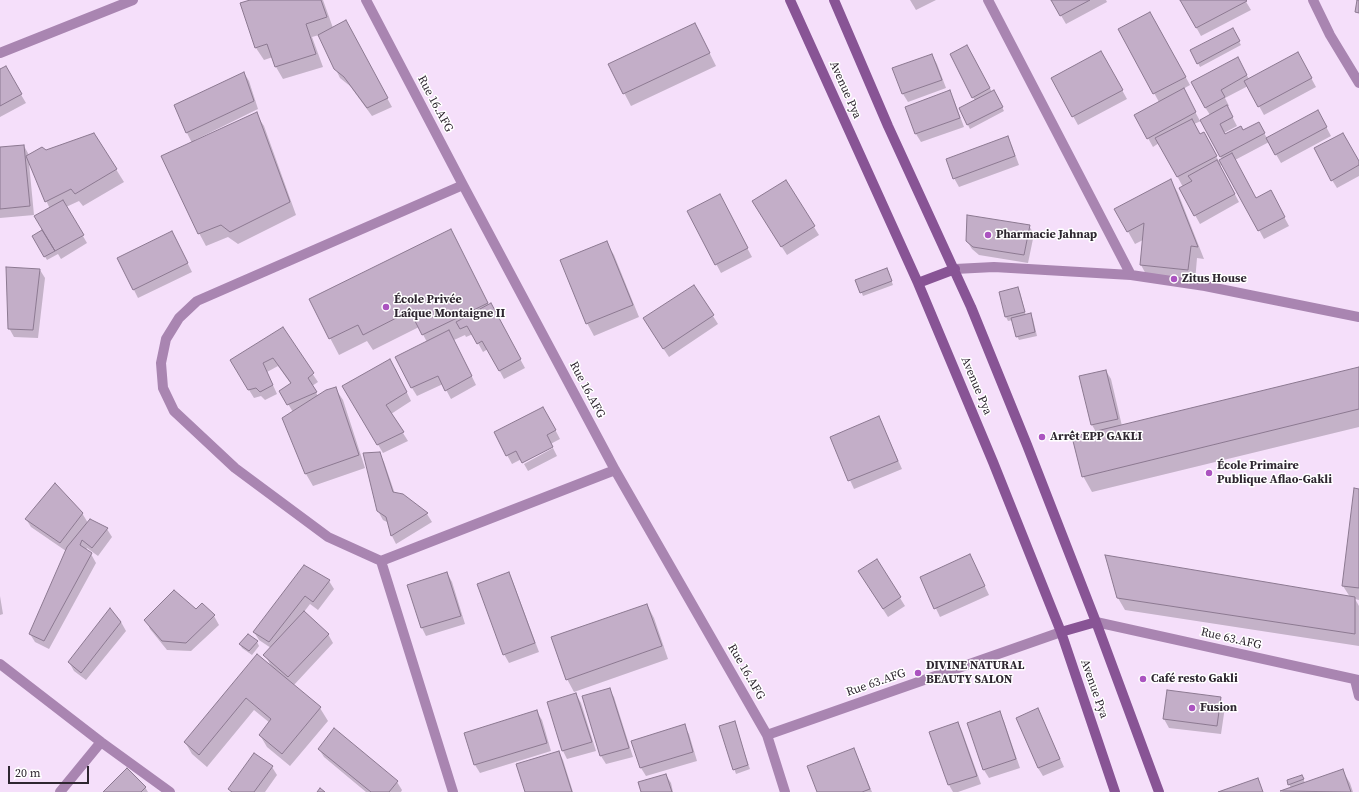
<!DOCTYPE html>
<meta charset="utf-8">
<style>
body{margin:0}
#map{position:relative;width:1359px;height:792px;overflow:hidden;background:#f5dffa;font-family:"Source Serif 4",serif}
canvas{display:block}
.scale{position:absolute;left:8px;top:766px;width:81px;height:18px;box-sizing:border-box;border:2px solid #2e2630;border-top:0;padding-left:5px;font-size:12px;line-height:14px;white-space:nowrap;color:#2e2630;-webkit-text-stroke:3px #fff;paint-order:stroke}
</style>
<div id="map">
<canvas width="1359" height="792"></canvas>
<div class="scale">20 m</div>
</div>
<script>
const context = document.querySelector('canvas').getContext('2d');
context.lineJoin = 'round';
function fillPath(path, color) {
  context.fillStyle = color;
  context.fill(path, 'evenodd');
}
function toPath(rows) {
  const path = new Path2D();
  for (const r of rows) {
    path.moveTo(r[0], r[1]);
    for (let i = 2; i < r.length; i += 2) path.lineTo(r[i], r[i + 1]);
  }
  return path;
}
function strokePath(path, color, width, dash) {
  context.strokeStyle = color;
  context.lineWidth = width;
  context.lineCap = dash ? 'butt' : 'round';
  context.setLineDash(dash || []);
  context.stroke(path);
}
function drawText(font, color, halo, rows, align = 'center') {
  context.font = font + ' "Source Serif 4",serif';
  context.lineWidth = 3;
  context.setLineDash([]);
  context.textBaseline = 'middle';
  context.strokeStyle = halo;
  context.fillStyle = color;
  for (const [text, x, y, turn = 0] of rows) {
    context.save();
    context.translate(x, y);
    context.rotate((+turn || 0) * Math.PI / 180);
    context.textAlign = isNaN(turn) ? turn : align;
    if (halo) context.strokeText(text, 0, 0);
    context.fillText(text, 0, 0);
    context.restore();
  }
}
const shadow = toPath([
 [253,0,323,0,333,28,350,30,392,107,372,116,350,86,340,78,319,35,312,37,323,67,283,79,276,67,273,57,264,60,256,48,242,4],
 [910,0,936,0,916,10],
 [1052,0,1106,0,1107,2,1066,24],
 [1181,0,1245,0,1251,10,1201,36],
 [1155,21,1190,85,1183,89,1200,121,1210,115,1205,107,1237,58,1249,79,1302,61,1316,87,1264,115,1248,86,1225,98,1229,106,1227,107,1237,126,1224,133,1225,135,1243,131,1258,123,1267,138,1322,119,1331,136,1281,163,1269,142,1235,160,1256,199,1275,200,1289,226,1264,239,1221,160,1222,159,1201,121,1194,124,1200,135,1203,133,1221,165,1220,166,1239,202,1200,224,1195,215,1183,187,1159,143,1153,147,1135,115,1159,102,1119,29],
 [695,24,716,66,631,106,609,64],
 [1232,29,1241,45,1200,67,1192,51],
 [1101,52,1127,99,1078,125,1073,116],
 [972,54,992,92,996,95,1004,111,970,129,960,109,975,101,973,97],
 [932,55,937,64,946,88,908,102,903,94],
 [5,68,26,103,0,117,0,70],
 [244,73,249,81,258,109,195,140,196,141,256,114,264,126,296,215,238,244,228,237,206,246,199,233,192,143,187,133,175,105],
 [949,92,954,100,964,127,921,142,916,134],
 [94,134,124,182,83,206,79,201,66,207,87,243,61,259,58,254,47,260,33,236,44,230,50,209,29,163,34,215,0,218,0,148,24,146,29,155,46,151],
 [1007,138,1012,146,1019,165,959,187,954,178],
 [1359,163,1359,176,1337,188,1332,180],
 [1171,181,1178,193,1204,259,1197,258,1195,282,1148,278,1141,265,1143,240,1135,244,1116,210],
 [724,204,752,257,721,273,688,211],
 [758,210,814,227,819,235,787,255],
 [1029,226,1034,234,1028,263,979,255,972,249,967,241],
 [451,230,489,305,495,313,525,368,504,379,488,349,483,352,473,334,466,337,465,335,454,340,476,385,451,399,443,384,417,396,412,388,427,342,419,327,373,350,367,341,339,355,310,300],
 [172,232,192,272,138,298,118,258],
 [606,242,614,255,639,317,594,336,587,323],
 [40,270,45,278,38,338,14,337,9,328],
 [889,274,893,285,863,296,857,281],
 [694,286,718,324,669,357,649,327],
 [1018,288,1020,292,1026,316,1030,315,1033,319,1037,336,1019,340,1017,336,1013,320,1008,321,1006,317],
 [282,328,318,382,312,386,318,396,335,388,343,400,365,468,313,486,306,474,293,412,280,391,291,384,278,366,267,372,277,394,265,400,261,396,254,398,236,369],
 [395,368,411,401,391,414,408,441,383,453,344,387],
 [1359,368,1359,427,1092,492,1083,476,1096,432,1092,425,1080,377,1106,371,1111,379,1122,426],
 [548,416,560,439,512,464,507,455],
 [883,426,902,469,854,489,831,438],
 [553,448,557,456,528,471,524,464],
 [379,453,384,462,395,494,403,495,427,514,432,522,396,544,392,536,389,523,383,520,378,511],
 [1355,489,1359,490,1359,600,1355,599,1359,606,1359,646,1125,610,1118,598,1350,597,1343,586],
 [82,513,88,523,107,529,112,537,98,556,87,548,86,550,91,554,96,563,49,649,35,642,30,634,66,551,31,527,26,519],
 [970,555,989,595,940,617,921,577],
 [877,561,905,606,888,617,864,580],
 [304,566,329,581,334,589,318,610,310,604,304,612,328,634,333,643,293,686,320,708,328,721,290,766,267,747,260,735,270,723,254,710,207,767,192,754,185,742,272,668,265,655,271,648,259,640,254,632],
 [447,573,452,582,465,624,426,636,422,628,408,585],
 [509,573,513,582,539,652,509,663,504,654],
 [0,596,3,614,0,615],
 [202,604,214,616,219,625,191,651,167,650,150,629,146,620,196,611],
 [647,605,654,618,668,659,574,692,567,679],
 [121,622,126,631,86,680,74,671,69,662],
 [257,642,259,646,252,655,242,648,240,644],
 [609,689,614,697,633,757,606,764,601,756,583,697],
 [1168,692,1220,698,1225,707,1221,734,1169,728,1164,719],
 [576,694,581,703,596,751,567,759,563,751],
 [1038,710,1064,767,1043,776,1038,768],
 [537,712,542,720,551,751,480,773,475,765],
 [999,713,1004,721,1020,768,989,778,984,770,968,724],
 [734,722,750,769,736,774,720,727],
 [958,723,962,731,981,784,958,792,953,792,949,785,930,732],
 [684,726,689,734,697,761,646,776,641,768],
 [319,749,397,782,402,790,401,792,366,792,324,757],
 [854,749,858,758,872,792,818,792],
 [559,752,563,760,573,792,526,792],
 [272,767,277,775,265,792,231,792,229,789],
 [1342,770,1350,783,1353,792,1281,792,1291,788,1289,784,1302,776,1305,783],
 [666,775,671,783,673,792,642,792],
 [145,787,148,792,105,792]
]);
const building = toPath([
 [250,0,321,0,327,17,306,24,316,54,275,67,267,44,255,48,240,3,250,0],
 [1051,0,1090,0,1060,16,1051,0],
 [1180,0,1246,0,1247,1,1196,28,1180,0],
 [1357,0,1359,0,1359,13,1355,12,1357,0],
 [1150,12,1186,77,1153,94,1118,29,1150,12],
 [346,20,388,98,367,108,344,77,334,69,318,35,346,20],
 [695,23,710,53,623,94,608,64,695,23],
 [1233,28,1240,41,1197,64,1190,50,1233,28],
 [967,45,990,88,972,98,950,54,967,45],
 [1101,51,1123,90,1072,117,1051,78,1101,51],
 [1298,52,1312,78,1258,107,1244,81,1298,52],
 [932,54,942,80,902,94,892,68,932,54],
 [1238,57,1247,75,1221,90,1225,97,1205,108,1191,82,1238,57],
 [6,66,22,94,0,106,0,69,6,66],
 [244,72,254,101,186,133,174,105,244,72],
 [1184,88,1196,112,1147,139,1134,115,1184,88],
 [950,90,960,118,915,134,905,107,950,90],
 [994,90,1003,107,967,125,959,108,994,90],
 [1227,105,1233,117,1220,124,1225,134,1241,126,1243,130,1259,122,1265,133,1220,157,1200,120,1227,105],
 [1318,110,1327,127,1275,155,1266,138,1318,110],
 [257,112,290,202,230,232,221,225,198,234,161,156,257,112],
 [1192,119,1200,134,1204,132,1217,156,1177,177,1155,138,1192,119],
 [94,133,117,169,75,194,71,189,45,202,26,156,42,147,46,150,94,133],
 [1343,133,1359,161,1359,165,1331,181,1314,148,1343,133],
 [1008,136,1015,156,953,179,946,159,1008,136],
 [24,145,30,206,0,209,0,147,24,145],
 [1232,153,1256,198,1271,190,1285,217,1258,231,1219,160,1232,153],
 [1217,160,1235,194,1194,216,1179,188,1192,181,1188,176,1217,160],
 [1171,179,1198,247,1191,246,1188,270,1140,265,1144,223,1127,232,1114,209,1171,179],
 [786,180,815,226,781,247,752,201,786,180],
 [720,194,748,248,715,265,687,211,720,194],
 [63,200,84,235,55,251,34,216,63,200],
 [967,215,1030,225,1024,255,973,247,966,241,967,215],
 [451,229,488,303,422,335,410,311,363,335,358,325,329,339,309,299,451,229],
 [42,230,55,251,44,257,32,236,42,230],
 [172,231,188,263,133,290,117,258,172,231],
 [607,241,633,305,586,324,560,260,607,241],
 [6,267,40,269,33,330,8,329,6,267],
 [887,268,892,281,860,293,855,280,887,268],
 [694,285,714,315,663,349,643,318,694,285],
 [1018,287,1025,312,1005,317,999,292,1018,287],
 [491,303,521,359,499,371,482,341,477,344,467,326,460,329,456,322,491,303],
 [1031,313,1035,332,1016,337,1011,318,1031,313],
 [283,327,314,373,308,378,317,392,287,405,279,391,291,383,273,358,263,363,273,385,260,392,256,388,248,390,230,360,283,327],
 [449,330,472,376,445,391,438,376,411,388,395,357,449,330],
 [390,359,407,392,386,405,404,432,377,445,342,386,390,359],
 [1359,367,1359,409,1082,477,1072,437,1359,367],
 [1106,370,1118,419,1091,425,1079,376,1106,370],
 [336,387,359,455,305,474,282,418,326,390,336,387],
 [543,407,556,430,547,435,553,447,522,463,516,451,506,456,494,432,543,407],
 [879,416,898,461,848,481,830,437,879,416],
 [380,452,393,492,403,494,428,513,391,536,386,517,377,511,363,453,380,452],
 [55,483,83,513,60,543,25,519,55,483],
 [1354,488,1359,489,1359,588,1342,586,1354,488],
 [90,519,108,528,92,548,82,540,80,545,92,553,44,641,29,634,67,547,90,519],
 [970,554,985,586,934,609,920,577,970,554],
 [1105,555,1355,597,1355,634,1117,598,1105,555],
 [877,559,901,597,883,609,858,571,877,559],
 [304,565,330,580,313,602,305,596,269,642,253,632,304,565],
 [447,572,461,616,421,628,407,585,447,572],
 [509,572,535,643,503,655,477,584,509,572],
 [174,590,196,609,202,603,215,615,186,643,162,641,144,620,174,590],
 [647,604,662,646,566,680,551,637,647,604],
 [110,608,121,622,81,673,68,662,110,608],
 [304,611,329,634,288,677,263,655,304,611],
 [248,634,258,641,249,651,239,644,248,634],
 [257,654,321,707,282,754,259,735,271,719,246,698,199,755,184,742,257,654],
 [610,688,629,748,600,756,582,696,610,688],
 [1167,690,1221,697,1217,726,1163,719,1167,690],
 [576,693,592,742,562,751,547,702,576,693],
 [1038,708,1060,759,1038,768,1016,718,1038,708],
 [537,710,547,743,474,765,464,733,537,710],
 [1000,711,1016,759,983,770,967,723,1000,711],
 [735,721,748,765,733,770,719,726,735,721],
 [958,722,977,776,948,785,929,732,958,722],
 [685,724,693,752,640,768,631,741,685,724],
 [334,728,398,781,389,792,371,792,318,749,334,728],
 [854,748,870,789,862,792,817,792,807,766,854,748],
 [559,751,572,792,525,792,516,764,559,751],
 [254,753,273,766,254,792,232,792,228,789,254,753],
 [127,768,146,787,141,792,103,792,127,768],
 [1343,769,1351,792,1280,791,1343,769],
 [666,774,672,792,641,792,638,782,666,774],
 [1302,775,1304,779,1288,785,1287,780,1302,775],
 [1258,778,1263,792,1218,792,1258,778],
 [320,788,325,792,317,792,320,788]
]);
const street = toPath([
 [366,0,463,185,615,470,767,735,785,792],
 [988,0,1131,275],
 [1313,0,1330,35,1359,83],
 [0,53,133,0],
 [463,185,197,301,179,318,166,339,161,363,163,388,174,411,235,468,328,537,381,561,615,470],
 [955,269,994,267,1131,275,1205,286,1359,317],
 [381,561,453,792],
 [1096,622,1359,680],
 [0,664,101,742,170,792],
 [1355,680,1359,696],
 [767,735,1061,632],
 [60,792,101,742]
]);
const secondary = toPath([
 [790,0,918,283,993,462,1061,632,1115,792],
 [834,0,888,126,971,307,1027,445,1096,622,1159,792],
 [918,283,955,269],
 [1061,632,1096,622]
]);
const markers = [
 [988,235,4,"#ab53c0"],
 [1174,279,4,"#ab53c0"],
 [386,307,4,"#ab53c0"],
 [1042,437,4,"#ab53c0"],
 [1209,473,4,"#ab53c0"],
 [918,673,4,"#ab53c0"],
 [1143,679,4,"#ab53c0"],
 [1192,708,4,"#ab53c0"]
];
const streetNames = [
 ["Avenue Pya",845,90,66],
 ["Rue 16.AFG",435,104,62],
 ["Avenue Pya",976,386,67],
 ["Rue 16.AFG",587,390,62],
 ["Rue 63.AFG",1231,639,13],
 ["Rue 16.AFG",746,672,60],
 ["Rue 63.AFG",876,683,-19],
 ["Avenue Pya",1094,689,71]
];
const poiNames = [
 ["Pharmacie Jahnap",996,235],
 ["Zitus House",1182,279],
 ["École Privée",394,300],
 ["Laîque Montaigne II",394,314],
 ["Arrêt EPP GAKLI",1050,437],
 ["École Primaire",1217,466],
 ["Publique Aflao-Gakli",1217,480],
 ["DIVINE NATURAL",926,666],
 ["BEAUTY SALON",926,680],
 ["Café resto Gakli",1151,679],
 ["Fusion",1200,708]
];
fillPath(shadow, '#0003');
fillPath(building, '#c3aec8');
strokePath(building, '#8c7991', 1);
strokePath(street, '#a985b1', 10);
strokePath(secondary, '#885495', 10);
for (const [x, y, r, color] of markers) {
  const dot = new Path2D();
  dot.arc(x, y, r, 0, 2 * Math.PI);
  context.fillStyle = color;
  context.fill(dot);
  strokePath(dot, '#fff', 1.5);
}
drawText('12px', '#2e2630', '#fff', streetNames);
drawText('bold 12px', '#2e2630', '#fff', poiNames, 'left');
</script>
